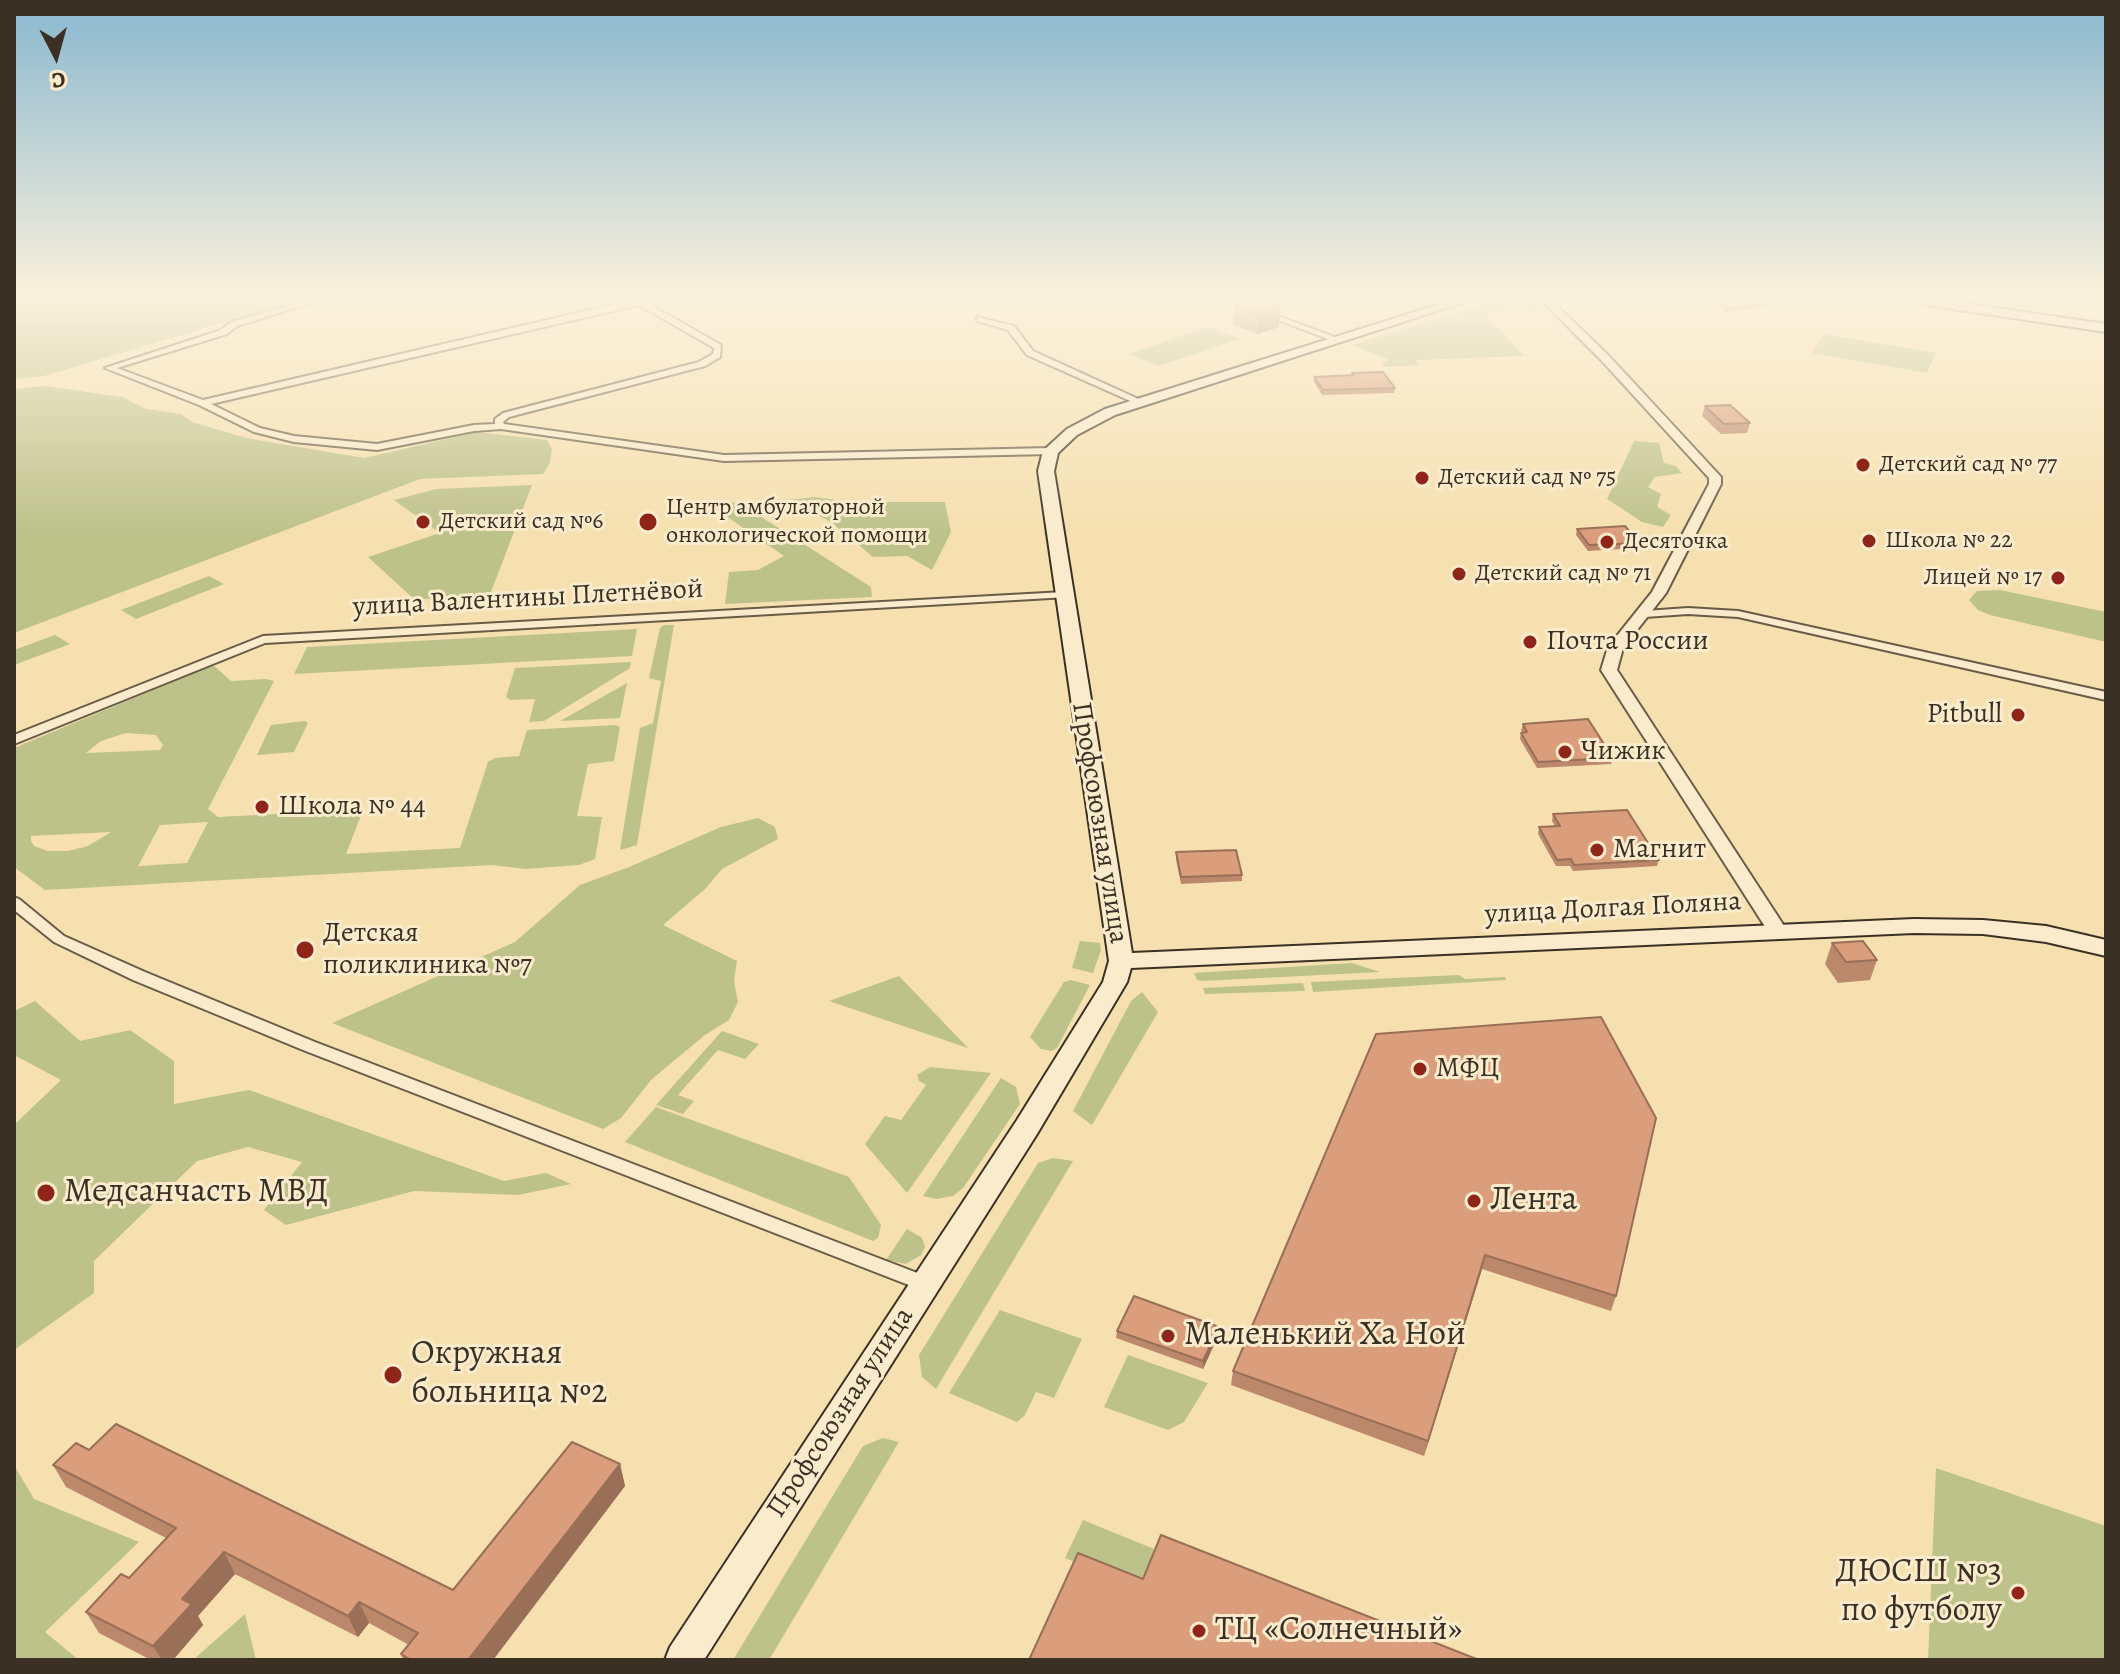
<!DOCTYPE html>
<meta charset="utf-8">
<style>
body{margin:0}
#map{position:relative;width:2120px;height:1674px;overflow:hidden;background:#f6e0b0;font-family:Alegreya,serif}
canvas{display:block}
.frame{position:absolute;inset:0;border:16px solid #3a3024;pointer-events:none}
.north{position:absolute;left:16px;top:16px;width:80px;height:80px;-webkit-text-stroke:6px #f9ebcc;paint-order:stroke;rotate:174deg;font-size:22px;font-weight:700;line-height:32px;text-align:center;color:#3a3024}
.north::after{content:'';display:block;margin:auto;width:28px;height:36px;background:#3a3024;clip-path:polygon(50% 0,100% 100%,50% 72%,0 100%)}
</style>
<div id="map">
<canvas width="2120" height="1674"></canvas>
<div class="frame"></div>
<div class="north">С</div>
</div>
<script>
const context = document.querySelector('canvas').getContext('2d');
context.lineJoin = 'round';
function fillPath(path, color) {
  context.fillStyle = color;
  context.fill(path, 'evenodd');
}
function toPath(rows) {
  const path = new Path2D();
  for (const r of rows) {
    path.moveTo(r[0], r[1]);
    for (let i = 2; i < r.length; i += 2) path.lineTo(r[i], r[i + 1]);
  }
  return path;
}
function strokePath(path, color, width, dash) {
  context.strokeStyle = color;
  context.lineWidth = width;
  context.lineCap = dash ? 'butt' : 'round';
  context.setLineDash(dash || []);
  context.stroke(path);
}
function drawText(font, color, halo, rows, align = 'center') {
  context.font = font + ' Alegreya,serif';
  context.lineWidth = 6;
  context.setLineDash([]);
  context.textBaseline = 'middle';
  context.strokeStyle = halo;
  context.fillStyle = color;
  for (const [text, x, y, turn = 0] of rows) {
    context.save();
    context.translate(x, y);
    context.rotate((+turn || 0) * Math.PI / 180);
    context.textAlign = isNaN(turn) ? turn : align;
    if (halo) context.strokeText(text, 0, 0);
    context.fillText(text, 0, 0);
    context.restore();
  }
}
const green = toPath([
 [14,300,300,300,44,376,14,379],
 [1498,300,1530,300,1541,311,1533,313,1520,307,1487,316,1524,356,1416,360,1419,365,1385,367,1382,363,1389,360,1352,345],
 [1208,327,1240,339,1159,366,1128,354],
 [1824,334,1936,353,1927,373,1812,353],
 [45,386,122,397,146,409,181,414,192,422,246,438,364,458,477,432,547,440,552,449,550,463,543,474,420,479,14,633,14,389],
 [1634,441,1659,443,1664,463,1676,466,1682,473,1655,477,1648,487,1661,494,1657,507,1671,515,1663,527,1642,522,1607,499],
 [532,485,491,592,415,600,368,557,440,533,394,500,436,489],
 [815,497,851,502,945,502,951,532,932,570,907,556,873,557,831,522,788,500],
 [738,502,871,587,872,597,725,604,729,572,758,570,784,556,710,505],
 [209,576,224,584,136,619,121,610],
 [2000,590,2106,612,2106,642,1990,615,1978,610,1969,600,1977,591],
 [664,625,674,625,637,845,620,850,640,728,653,723,661,681,649,678,660,628],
 [637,629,632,656,294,674,307,647],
 [55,635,70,644,14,665,14,650],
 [631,662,630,668,544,721,529,722,535,699,510,700,506,697,515,668],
 [213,665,231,681,266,679,274,681,208,809,218,817,356,810,362,813,346,854,460,848,488,762,495,758,519,756,527,730,615,725,620,727,614,761,588,764,577,816,602,817,595,859,579,865,526,869,492,865,45,890,14,867,14,748],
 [126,733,156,735,163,745,160,750,86,753,101,741],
 [208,822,187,863,138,866,160,825],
 [111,832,88,846,68,851,48,851,34,846,31,841,31,836],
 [627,683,620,718,560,721],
 [305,721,308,723,294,752,257,755,271,725],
 [758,818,775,827,778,839,722,869,705,889,663,925,737,961,734,981,738,1002,729,1020,705,1035,651,1080,621,1118,603,1129,332,1023,515,942,580,885,629,867,721,827],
 [1080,941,1100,943,1101,950,1093,973,1072,968],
 [1352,963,1380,972,1203,981,1197,980,1194,973],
 [1459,975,1465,979,1505,977,1506,980,1313,992,1311,982],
 [899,976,968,1048,829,1001],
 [1071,980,1090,985,1057,1048,1051,1051,1041,1049,1030,1037,1064,982],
 [1303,983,1305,991,1205,994,1203,988],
 [1142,992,1158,1012,1092,1125,1073,1111,1131,1001],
 [35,1001,80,1041,130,1030,174,1061,174,1104,249,1090,504,1181,546,1173,571,1184,518,1195,414,1191,286,1225,264,1210,302,1162,248,1147,197,1161,94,1261,94,1293,14,1350,14,1125,61,1080,14,1055,14,1011],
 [722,1031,759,1044,745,1059,718,1050,678,1095,694,1101,683,1114,656,1105],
 [930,1067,991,1073,907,1193,865,1144,885,1116,901,1120,926,1085,919,1081,917,1075],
 [1001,1078,1016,1087,1020,1104,963,1188,953,1196,936,1199,923,1196],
 [656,1107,849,1177,881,1225,878,1238,873,1241,625,1142],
 [1053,1158,1073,1161,936,1389,922,1377,919,1355,1038,1163],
 [907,1229,922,1238,925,1247,921,1255,906,1264,886,1260],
 [1000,1310,1082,1339,1054,1398,1036,1392,1025,1415,1017,1422,949,1393],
 [1128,1355,1208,1383,1184,1422,1168,1430,1104,1407],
 [883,1438,899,1442,769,1660,733,1660,863,1446],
 [14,1465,34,1499,139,1542,45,1632,79,1660,14,1660],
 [1936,1468,2106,1526,2106,1660,1928,1660],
 [1083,1520,1159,1551,1142,1590,1065,1558],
 [245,1614,256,1660,193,1660]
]);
const minor = toPath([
 [310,300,321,300,237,326,227,334,117,368,203,400,633,300,642,300,721,345,720,357,705,366,509,417,503,422,504,424,724,455,1051,448,1056,451,1051,454,724,461,501,429,474,431,377,450,294,442,254,432,199,405,105,368,221,330,231,322,310,300],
 [639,305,714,348,713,354,699,362,503,413,495,419,495,424,474,425,377,444,294,436,260,428,211,404,639,305],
 [1225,300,1235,300,1340,339,1333,341,1225,300],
 [977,317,1014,326,1033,351,1145,402,1137,404,1027,355,1008,330,977,321,977,317],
 [1064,592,1068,593,1068,597,265,643,14,744,14,735,263,636,1064,592],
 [1688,608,1738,611,2106,692,2106,700,1738,617,1688,614,1645,617,1639,614,1645,611,1688,608],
 [14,897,19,899,64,936,145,972,315,1042,933,1279,936,1284,933,1289,926,1292,919,1289,303,1050,133,980,54,942,14,910,14,897]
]);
const tertiary = toPath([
 [1541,300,1551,300,1609,356,1721,477,1721,484,1666,593,1623,648,1617,670,1788,932,1785,936,1771,936,1601,670,1608,647,1652,592,1709,484,1709,478,1601,360,1541,300]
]);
const secondary = toPath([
 [1453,300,1471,300,1115,415,1077,435,1058,453,1054,471,1132,953,1914,919,1983,920,2046,926,2106,940,2106,956,2046,942,1983,934,1914,933,1131,968,1127,982,1037,1134,704,1660,665,1660,670,1647,1017,1120,1103,982,1109,961,1038,471,1043,451,1067,429,1105,409,1453,300],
 [1913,300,1942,300,2106,324,2106,332,1919,304,1913,300]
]);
const wall = toPath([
 [1709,300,1764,300,1767,302,1766,307,1725,312],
 [1234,307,1280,308,1279,327,1257,334,1233,325],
 [1352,373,1395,388,1394,393,1322,395,1314,382,1314,377,1352,375],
 [1705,406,1750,423,1747,433,1721,434,1702,416],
 [1577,529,1639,543,1638,548,1588,551,1576,535],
 [1523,724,1613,758,1611,764,1537,768,1520,739,1521,733,1523,733,1521,731],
 [1553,814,1659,860,1657,866,1573,871,1570,866,1556,866,1538,834,1539,827,1555,826,1552,821],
 [1176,852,1242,875,1242,881,1181,884,1176,859],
 [1832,943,1877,960,1870,980,1838,983,1825,964],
 [1376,1034,1616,1296,1611,1311,1482,1269,1424,1456,1231,1385,1233,1371],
 [1117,1331,1219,1334,1203,1369,1116,1338],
 [89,1450,453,1590,620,1464,625,1486,493,1660,403,1660,401,1654,409,1645,369,1623,358,1637,235,1574,198,1616,203,1625,173,1660,151,1660,99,1633,86,1612,129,1578,166,1538,66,1487,53,1465]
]);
const shadedWall = toPath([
 [1767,302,1766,307,1725,312,1726,308],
 [1280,308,1279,327,1257,334,1258,315],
 [1485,1255,1482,1269,1424,1456,1428,1441],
 [1219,1327,1219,1334,1203,1369,1203,1361],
 [620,1464,625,1486,493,1660,468,1660],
 [224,1552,235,1574,198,1616,203,1625,173,1660,162,1660,153,1646,182,1599],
 [359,1602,369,1623,358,1637,348,1616]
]);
const building = toPath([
 [1257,300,1280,308,1258,315,1234,307,1257,300],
 [1716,300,1764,300,1767,302,1726,308,1716,300],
 [1383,372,1395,388,1323,390,1314,377,1354,375,1352,373,1383,372],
 [1730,405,1750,423,1724,424,1705,406,1730,405],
 [1625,526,1639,543,1589,545,1577,529,1625,526],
 [1588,719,1613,758,1538,762,1521,733,1527,732,1523,724,1588,719],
 [1627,810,1659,860,1574,865,1571,859,1557,860,1539,827,1560,826,1553,814,1627,810],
 [1236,850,1242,875,1181,877,1176,852,1236,850],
 [1863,941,1877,960,1846,962,1832,943,1863,941],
 [1601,1017,1656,1118,1616,1296,1485,1255,1428,1441,1233,1371,1376,1034,1601,1017],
 [1134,1296,1219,1327,1203,1361,1117,1331,1134,1296],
 [116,1424,453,1590,572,1442,620,1464,468,1660,411,1660,401,1654,418,1633,359,1602,348,1616,224,1552,182,1599,192,1604,153,1646,86,1612,121,1574,129,1578,176,1528,53,1465,76,1443,89,1450,116,1424],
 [1161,1535,1479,1660,1029,1660,1078,1553,1143,1579,1161,1535]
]);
const markers = [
 [1863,465,8,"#8f2418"],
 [1422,478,8,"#8f2418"],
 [423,522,8,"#8f2418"],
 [648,522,10,"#8f2418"],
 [1869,541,8,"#8f2418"],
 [1607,542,8,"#8f2418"],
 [1459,574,8,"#8f2418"],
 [2058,578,8,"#8f2418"],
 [1530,642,8,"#8f2418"],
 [2018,715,8,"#8f2418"],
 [1565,752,8,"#8f2418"],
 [262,807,8,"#8f2418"],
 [1597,850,8,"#8f2418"],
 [305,950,10,"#8f2418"],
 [1420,1069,8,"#8f2418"],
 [46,1193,10,"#8f2418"],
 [1474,1201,8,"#8f2418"],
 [1168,1336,8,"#8f2418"],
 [393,1375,10,"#8f2418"],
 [2018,1593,8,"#8f2418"],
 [1199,1631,8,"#8f2418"]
];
const farPoinames = [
 ["Детский сад № 77",1879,465],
 ["Детский сад № 75",1438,478],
 ["Центр амбулаторной",666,508],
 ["онкологической помощи",666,536],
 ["Детский сад №6",439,522],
 ["Школа № 22",1885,541],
 ["Десяточка",1623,542],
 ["Детский сад № 71",1475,574],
 ["Лицей № 17",2042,578,"right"]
];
const streetNames = [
 ["улица Валентины Плетнёвой",528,599,-3],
 ["Профсоюзная улица",1099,823,81],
 ["улица Долгая Поляна",1613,909,-3],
 ["Профсоюзная улица",841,1413,-57]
];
const poiNames = [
 ["Почта России",1546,642],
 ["Pitbull",2002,715,"right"],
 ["Чижик",1581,752],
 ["Школа № 44",278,807],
 ["Магнит",1613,850],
 ["Детская",323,934],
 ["поликлиника №7",323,966],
 ["МФЦ",1436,1069]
];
const nearPoinames = [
 ["Медсанчасть МВД",64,1193],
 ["Лента",1490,1201],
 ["Маленький Ха Ной",1184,1336],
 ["Окружная",411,1355],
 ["больница №2",411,1394],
 ["ДЮСШ №3",2002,1573,"right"],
 ["по футболу",2002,1612,"right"],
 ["ТЦ «Солнечный»",1215,1631]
];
fillPath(green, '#bdc28b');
strokePath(minor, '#695c47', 4);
strokePath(tertiary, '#695c47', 4);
strokePath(secondary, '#3a3024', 4);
fillPath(minor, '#f9ebcc');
fillPath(tertiary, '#f9ebcc');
fillPath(secondary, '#f9ebcc');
fillPath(wall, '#bc886b');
fillPath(shadedWall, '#996f57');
fillPath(building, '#db9e7c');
strokePath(building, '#996f57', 2);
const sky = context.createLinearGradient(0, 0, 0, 534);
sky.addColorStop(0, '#8ab8d0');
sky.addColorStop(0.56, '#fbf1db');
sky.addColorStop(1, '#fbf1db00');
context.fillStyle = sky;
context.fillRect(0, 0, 2120, 534);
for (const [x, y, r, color] of markers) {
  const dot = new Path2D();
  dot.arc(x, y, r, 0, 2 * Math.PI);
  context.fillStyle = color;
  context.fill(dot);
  strokePath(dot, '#f9ebcc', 3);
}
drawText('24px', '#3a3024', '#f9ebcc', farPoinames, 'left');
drawText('28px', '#3a3024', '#f9ebcc', streetNames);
drawText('28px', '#3a3024', '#f9ebcc', poiNames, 'left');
drawText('34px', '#3a3024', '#f9ebcc', nearPoinames, 'left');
</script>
